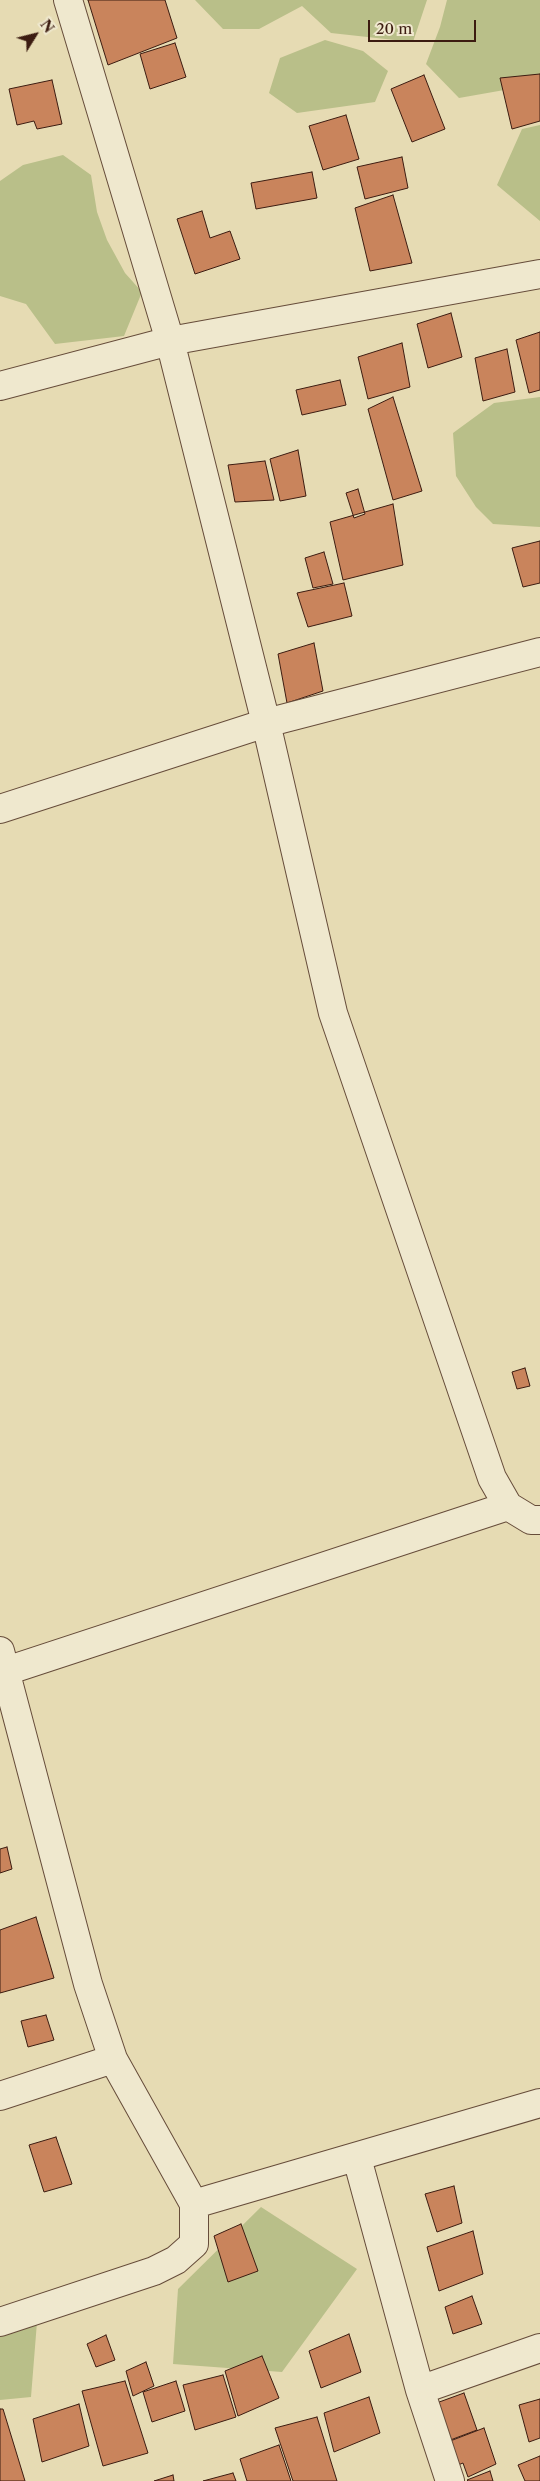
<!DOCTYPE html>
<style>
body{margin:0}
#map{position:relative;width:540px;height:2481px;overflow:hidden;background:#e6dbb3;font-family:"Libre Caslon Text",serif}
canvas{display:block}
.north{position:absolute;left:10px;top:10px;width:50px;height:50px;-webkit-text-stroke:4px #efe8ce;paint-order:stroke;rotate:54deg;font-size:14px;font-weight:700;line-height:20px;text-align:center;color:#3c1c11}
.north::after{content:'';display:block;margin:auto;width:18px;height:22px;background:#3c1c11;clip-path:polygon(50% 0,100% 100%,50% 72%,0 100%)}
.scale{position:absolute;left:368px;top:20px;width:108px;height:22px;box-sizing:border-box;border:2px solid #3c1c11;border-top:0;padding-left:6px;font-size:15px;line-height:18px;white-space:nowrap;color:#3c1c11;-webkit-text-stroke:4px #efe8ce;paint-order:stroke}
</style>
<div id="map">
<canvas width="540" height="2481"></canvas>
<div class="north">N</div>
<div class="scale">20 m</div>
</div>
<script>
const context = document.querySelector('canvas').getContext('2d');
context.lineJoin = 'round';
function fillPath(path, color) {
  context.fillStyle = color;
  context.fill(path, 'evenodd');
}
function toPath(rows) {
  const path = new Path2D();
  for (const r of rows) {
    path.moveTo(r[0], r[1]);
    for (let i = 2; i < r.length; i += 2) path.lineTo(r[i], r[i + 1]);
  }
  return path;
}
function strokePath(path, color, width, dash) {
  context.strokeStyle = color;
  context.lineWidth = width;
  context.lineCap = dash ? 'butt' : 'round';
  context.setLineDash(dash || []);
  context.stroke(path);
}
const green = toPath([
 [195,0,427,0,413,42,331,33,302,6,259,29,223,29],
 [447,0,540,0,540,79,510,89,459,98,426,64,440,27],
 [325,40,363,51,388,71,375,102,297,113,269,93,280,58],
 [540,125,540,221,497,185,522,129],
 [63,155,91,175,97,212,107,240,125,273,142,292,124,336,55,344,26,304,0,296,0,181,23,165],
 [540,397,540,527,493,524,476,507,456,476,453,433,494,403],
 [261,2207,357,2269,282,2372,173,2364,178,2289],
 [37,2322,31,2397,0,2400,0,2335]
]);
const building = toPath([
 [88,0,165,0,177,38,108,65,88,0],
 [175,43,186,77,150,89,140,54,175,43],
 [540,74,540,121,512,129,500,78,540,74],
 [424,75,445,129,412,142,391,89,424,75],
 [52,80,62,124,37,129,34,121,17,125,9,89,52,80],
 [346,115,359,159,323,170,309,126,346,115],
 [402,157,408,188,365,199,357,167,402,157],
 [312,172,317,198,256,209,251,183,312,172],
 [393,195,412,263,370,271,355,208,393,195],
 [202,211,210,238,230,231,240,259,195,274,177,219,202,211],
 [451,313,462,357,428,368,417,324,451,313],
 [540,332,540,390,529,393,516,340,540,332],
 [402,343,410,387,368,399,358,357,402,343],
 [507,349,515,392,483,401,475,358,507,349],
 [340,380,346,405,302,415,296,390,340,380],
 [393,397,422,491,393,500,368,409,393,397],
 [298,450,306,496,280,501,270,459,298,450],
 [265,461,274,500,235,502,228,465,265,461],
 [358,489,365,514,354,518,346,493,358,489],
 [393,504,403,565,343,580,330,522,393,504],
 [540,541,540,583,523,587,512,548,540,541],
 [324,552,333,584,313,588,305,558,324,552],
 [344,583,352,616,308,627,297,593,344,583],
 [314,643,323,691,287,703,278,654,314,643],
 [525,1368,530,1386,517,1389,512,1372,525,1368],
 [7,1847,12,1869,0,1873,0,1849,7,1847],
 [36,1917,54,1978,0,1993,0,1930,36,1917],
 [46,2015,54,2040,28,2047,21,2021,46,2015],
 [56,2137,72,2184,44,2192,29,2145,56,2137],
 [454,2186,462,2223,437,2232,425,2194,454,2186],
 [241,2224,258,2271,228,2282,214,2236,241,2224],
 [473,2231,483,2274,439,2291,427,2247,473,2231],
 [472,2296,482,2324,453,2334,445,2307,472,2296],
 [349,2334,361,2372,321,2388,309,2351,349,2334],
 [106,2335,115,2360,96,2367,87,2344,106,2335],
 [262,2356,279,2398,238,2416,225,2371,262,2356],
 [146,2362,154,2386,133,2396,126,2371,146,2362],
 [223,2375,236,2417,195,2430,183,2385,223,2375],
 [125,2381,148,2453,103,2466,82,2391,125,2381],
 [176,2381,185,2411,152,2422,143,2392,176,2381],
 [464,2393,477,2430,445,2442,431,2405,464,2393],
 [369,2397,380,2433,334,2452,324,2413,369,2397],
 [540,2399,540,2438,529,2442,519,2405,540,2399],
 [79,2404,89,2446,42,2462,33,2419,79,2404],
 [0,2409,3,2409,25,2481,0,2481,0,2409],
 [317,2417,337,2481,293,2481,275,2428,317,2417],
 [484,2428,496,2464,468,2477,463,2463,453,2467,445,2443,484,2428],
 [279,2445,291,2481,247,2481,240,2459,279,2445],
 [540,2456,540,2481,525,2481,518,2465,540,2456],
 [490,2471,493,2481,468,2481,467,2480,490,2471],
 [233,2473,236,2481,203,2481,233,2473],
 [173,2475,174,2481,154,2481,173,2475]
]);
const minor = toPath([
 [68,0,170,341,266,723,333,1013,492,1478,508,1506,531,1520,540,1520],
 [0,386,170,341,540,274],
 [0,809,266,723,540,652],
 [0,1651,88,1984,113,2059,194,2204,194,2244,176,2260,154,2271,0,2322],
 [0,1673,508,1506],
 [0,2096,113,2059],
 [357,2158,420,2390,450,2481],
 [194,2204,540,2103],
 [420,2390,540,2348]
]);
fillPath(green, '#b9bf89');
fillPath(building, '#c9845c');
strokePath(building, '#3c1c11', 1);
strokePath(minor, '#664c3a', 30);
strokePath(minor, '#efe8ce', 28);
</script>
